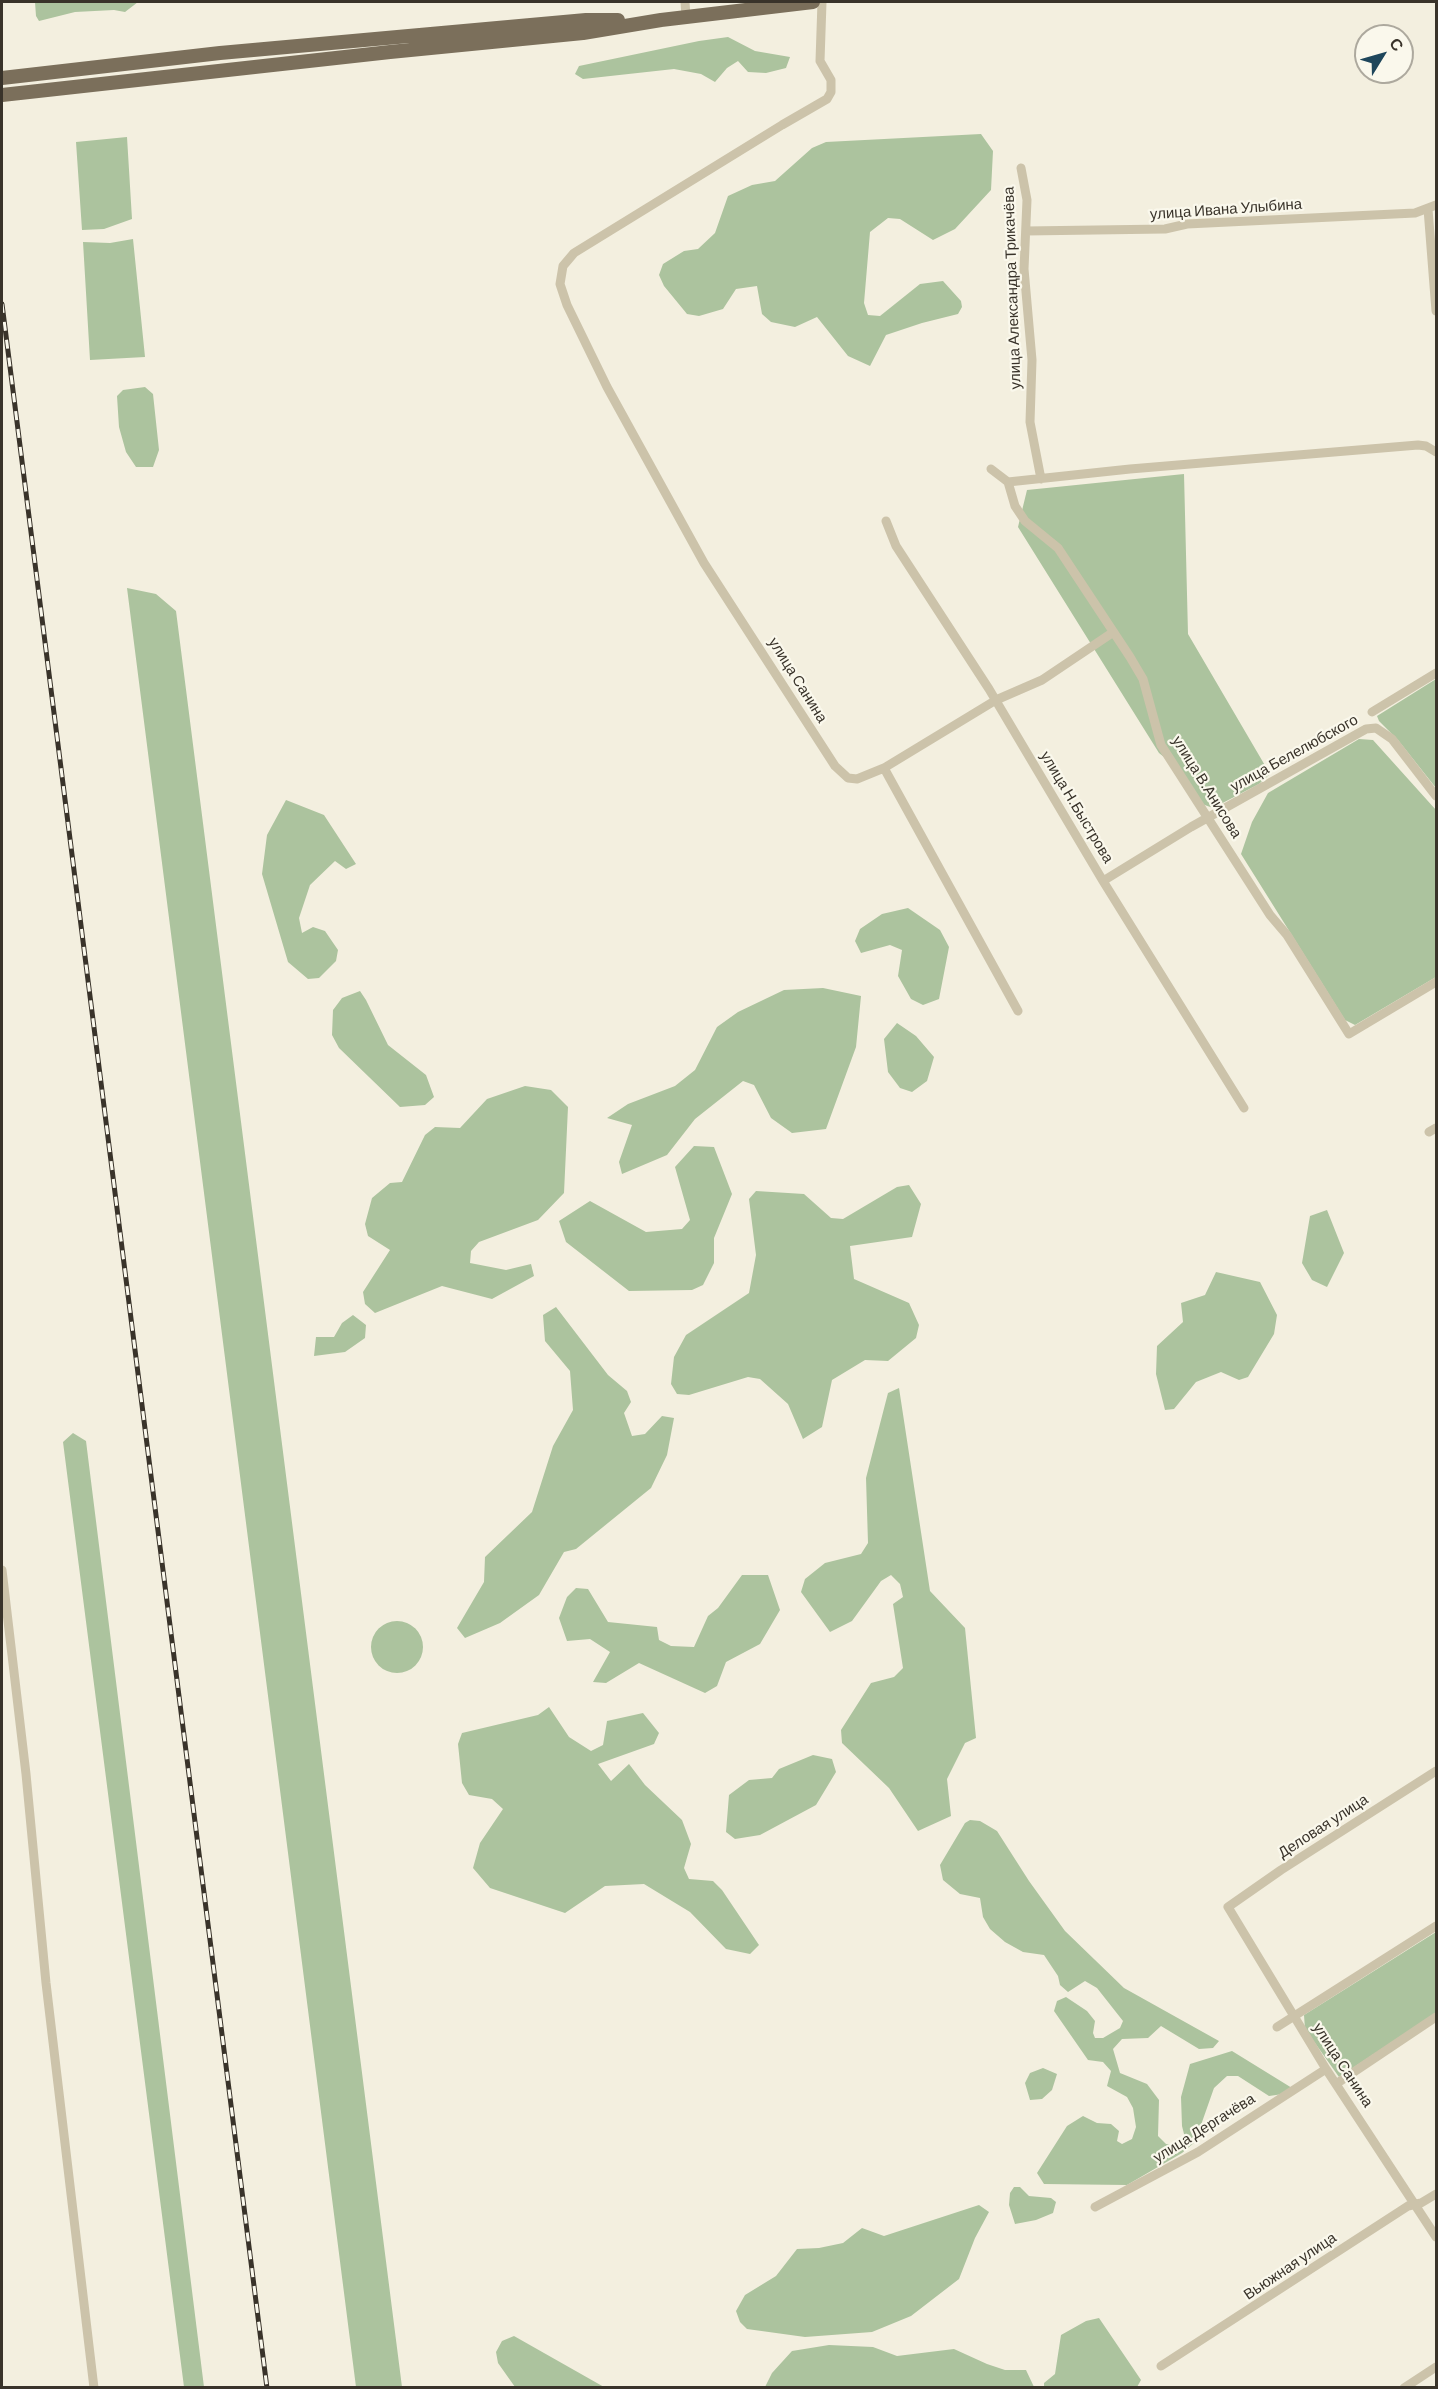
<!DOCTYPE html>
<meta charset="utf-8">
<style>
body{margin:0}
#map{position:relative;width:1438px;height:2389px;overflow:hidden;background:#f3efdf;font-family:Barlow,sans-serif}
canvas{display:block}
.frame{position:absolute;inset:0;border:3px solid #39332a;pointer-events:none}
.north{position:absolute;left:1354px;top:24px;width:60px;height:60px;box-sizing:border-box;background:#faf8ec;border:2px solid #ada99e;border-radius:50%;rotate:53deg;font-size:16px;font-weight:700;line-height:24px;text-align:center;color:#39332a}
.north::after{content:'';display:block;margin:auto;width:21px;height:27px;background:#1e465b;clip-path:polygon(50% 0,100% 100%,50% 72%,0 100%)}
</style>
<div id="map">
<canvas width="1438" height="2389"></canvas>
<div class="frame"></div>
<div class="north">С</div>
</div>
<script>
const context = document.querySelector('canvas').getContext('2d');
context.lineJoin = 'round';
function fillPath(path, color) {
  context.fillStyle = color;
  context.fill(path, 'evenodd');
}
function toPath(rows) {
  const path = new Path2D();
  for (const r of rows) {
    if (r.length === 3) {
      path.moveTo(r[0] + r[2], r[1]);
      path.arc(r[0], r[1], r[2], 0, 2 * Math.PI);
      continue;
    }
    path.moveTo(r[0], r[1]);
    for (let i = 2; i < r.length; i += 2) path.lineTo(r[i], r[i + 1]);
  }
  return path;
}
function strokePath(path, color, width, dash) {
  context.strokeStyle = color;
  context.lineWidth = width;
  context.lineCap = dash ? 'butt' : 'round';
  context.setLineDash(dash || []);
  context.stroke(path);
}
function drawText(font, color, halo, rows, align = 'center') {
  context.font = font + ' Barlow,sans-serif';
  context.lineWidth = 4.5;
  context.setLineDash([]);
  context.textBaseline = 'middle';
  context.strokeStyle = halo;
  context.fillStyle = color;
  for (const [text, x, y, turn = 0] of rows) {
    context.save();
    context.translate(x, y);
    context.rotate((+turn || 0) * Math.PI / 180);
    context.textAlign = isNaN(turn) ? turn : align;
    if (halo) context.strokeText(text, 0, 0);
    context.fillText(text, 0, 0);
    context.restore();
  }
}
const green = toPath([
 [35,2,138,2,125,12,114,10,75,12,39,21,36,16],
 [728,37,755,51,790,57,786,68,766,73,748,72,738,61,727,68,715,82,701,74,674,69,583,79,575,74,579,66,699,41],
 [981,134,993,151,991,190,955,229,933,240,900,219,888,218,870,232,864,303,868,315,880,316,920,284,943,281,961,301,962,307,958,314,922,323,886,335,870,366,848,356,817,317,795,327,771,322,762,314,757,286,736,289,723,309,699,316,687,314,664,286,659,275,663,264,684,251,698,249,715,233,728,196,752,185,775,181,812,148,826,142],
 [127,137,132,219,104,229,82,230,76,142],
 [133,239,145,357,90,360,83,242,110,243],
 [145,387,153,394,159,450,153,467,136,467,126,452,119,427,117,396,123,390],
 [1184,474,1188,634,1270,774,1259,784,1213,808,1202,804,1180,770,1159,753,1018,527,1027,490],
 [127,588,156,594,176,611,402,2387,356,2387],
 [1436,679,1436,788,1398,740,1379,721,1377,716],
 [1359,739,1373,740,1436,810,1436,977,1355,1025,1345,1020,1241,854,1252,822,1268,793],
 [286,800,324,815,356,864,346,869,335,861,310,885,299,918,302,933,313,927,325,931,338,950,336,961,319,978,308,979,288,962,262,874,267,835],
 [908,908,940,930,949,947,939,999,923,1005,911,999,898,976,902,950,890,945,861,953,855,941,860,929,882,914],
 [823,988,861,996,856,1047,826,1129,792,1133,771,1118,754,1085,743,1081,695,1119,667,1155,622,1174,619,1162,632,1125,607,1118,628,1104,675,1086,695,1070,717,1027,738,1012,784,990],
 [360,991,366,1000,388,1045,426,1075,434,1097,425,1105,400,1107,339,1048,332,1035,333,1010,342,998],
 [897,1023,916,1036,934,1057,927,1081,912,1092,900,1088,888,1072,884,1039],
 [525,1086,551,1090,568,1107,564,1193,538,1220,479,1242,471,1251,470,1263,506,1270,531,1264,534,1276,492,1299,442,1286,375,1313,365,1304,363,1292,390,1250,368,1236,365,1224,372,1198,390,1183,402,1182,425,1135,435,1127,460,1128,487,1099],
 [694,1146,714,1147,732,1194,714,1238,714,1263,703,1285,692,1290,629,1291,566,1242,559,1221,590,1201,646,1232,682,1229,690,1220,675,1167],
 [909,1185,921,1204,912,1237,850,1246,854,1279,909,1303,919,1325,916,1338,888,1361,865,1360,832,1380,822,1427,803,1439,788,1404,760,1379,748,1377,689,1395,677,1394,671,1384,674,1357,686,1335,749,1293,756,1255,749,1199,756,1191,804,1194,831,1218,843,1219,897,1187],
 [1327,1210,1344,1253,1327,1287,1312,1280,1302,1263,1310,1216],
 [1216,1272,1260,1282,1277,1315,1274,1334,1248,1377,1239,1380,1221,1372,1196,1382,1174,1409,1165,1410,1156,1374,1157,1346,1183,1322,1181,1303,1205,1295],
 [556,1307,608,1375,627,1391,631,1402,624,1413,632,1436,645,1434,662,1416,674,1418,667,1455,651,1488,576,1549,564,1552,539,1595,500,1623,465,1638,457,1628,484,1582,485,1557,532,1512,553,1446,573,1410,570,1371,545,1341,543,1315],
 [353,1315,366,1325,365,1338,345,1352,314,1356,316,1337,334,1337,342,1323],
 [899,1388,930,1591,965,1628,976,1738,965,1743,947,1779,951,1816,918,1831,889,1788,842,1743,841,1730,871,1683,894,1677,903,1668,893,1604,903,1597,900,1584,891,1575,881,1581,852,1621,830,1632,801,1592,805,1579,825,1563,861,1554,868,1543,866,1478,888,1393],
 [73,1433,86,1441,204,2387,184,2387,63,1442],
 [742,1575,768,1575,780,1610,760,1644,726,1662,717,1686,705,1693,639,1663,606,1683,593,1682,610,1652,590,1639,567,1641,559,1618,567,1597,576,1588,588,1589,608,1622,657,1627,659,1640,671,1646,694,1647,708,1616,718,1608],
 [397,1647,26],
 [549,1707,569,1737,591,1751,603,1745,607,1721,643,1713,659,1733,654,1744,598,1764,611,1781,629,1764,645,1785,682,1820,691,1844,684,1868,689,1879,713,1881,722,1890,759,1945,750,1954,726,1949,690,1912,644,1884,605,1886,565,1913,490,1888,473,1868,480,1843,503,1809,492,1799,469,1795,462,1783,458,1744,462,1733,538,1715],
 [813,1755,832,1759,836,1772,816,1805,760,1835,735,1839,726,1832,729,1795,749,1780,772,1778,779,1769],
 [970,1820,980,1821,997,1831,1029,1881,1065,1931,1124,1988,1219,2041,1213,2048,1199,2049,1161,2026,1148,2038,1122,2039,1113,2049,1120,2073,1147,2084,1159,2100,1158,2136,1166,2144,1179,2146,1185,2138,1182,2126,1181,2097,1190,2064,1232,2051,1292,2088,1283,2094,1269,2096,1238,2076,1227,2076,1214,2088,1195,2142,1182,2153,1127,2185,1044,2184,1037,2173,1067,2126,1083,2116,1097,2123,1111,2124,1119,2131,1117,2141,1122,2144,1132,2139,1136,2127,1133,2108,1127,2097,1107,2086,1111,2071,1103,2062,1088,2060,1054,2011,1057,2001,1066,1997,1087,2011,1095,2021,1093,2033,1095,2038,1103,2038,1120,2028,1123,2021,1097,1988,1085,1981,1068,1992,1060,1985,1058,1976,1044,1955,1023,1952,1005,1942,990,1929,983,1917,980,1898,960,1894,943,1880,940,1865,965,1823],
 [1436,1932,1436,2013,1339,2077,1305,2029,1304,2015],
 [1043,2068,1057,2074,1052,2090,1042,2099,1030,2100,1025,2083,1030,2073],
 [1014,2187,1020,2187,1029,2196,1051,2198,1056,2202,1053,2213,1036,2220,1015,2224,1009,2205,1010,2193],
 [979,2205,989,2212,975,2238,959,2279,911,2316,872,2332,805,2337,747,2329,740,2322,736,2311,745,2295,776,2276,797,2249,819,2248,843,2243,862,2228,884,2236],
 [1099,2318,1141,2380,1137,2387,1044,2387,1044,2383,1055,2374,1061,2335,1086,2321],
 [514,2336,604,2387,515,2387,498,2363,496,2352,502,2341],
 [829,2345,873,2347,897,2356,954,2349,987,2364,1005,2370,1026,2370,1034,2387,765,2387,772,2373,792,2351]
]);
const street = toPath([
 [685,2,686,17],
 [822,2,820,61,831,80,831,92,827,99,782,125,574,253,563,266,560,284,567,305,607,387,704,563,835,766,848,778,857,779,884,768,996,700,1042,680,1112,633],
 [1021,168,1027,200,1024,269,1032,360,1030,422,1041,479],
 [1428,209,1436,311],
 [1026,231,1165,229,1187,224,1415,213,1436,205],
 [991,469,1008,482,1015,506,1025,521,1058,548,1130,657,1143,679,1161,745,1270,915,1287,935,1349,1034,1436,982],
 [1008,482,1130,469,1418,445,1426,446,1436,452],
 [886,521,896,546,989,689,1103,881,1244,1108],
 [1372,712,1436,673],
 [884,768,1018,1011],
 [1103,881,1191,827,1366,729,1376,728,1392,739,1436,796],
 [1429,1132,1436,1128],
 [2,1570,26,1774,46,1983,94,2388],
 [1436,1771,1281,1870,1228,1907,1326,2069,1436,2237],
 [1277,2027,1436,1926],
 [1336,2084,1436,2017],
 [1095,2207,1198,2152,1326,2069],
 [1161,2366,1408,2206,1421,2203,1436,2194],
 [1404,2388,1436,2367]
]);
const primary = toPath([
 [2,78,220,53,586,20,618,20],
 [2,95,390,52,583,33,661,20,813,2]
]);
const rail = toPath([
 [2,304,267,2388]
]);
const streetNames = [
 ["улица Ивана Улыбина",1226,209,-4],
 ["улица Александра Трикачёва",1012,288,-92],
 ["улица Санина",798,680,58],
 ["улица Белелюбского",1294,753,-29],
 ["улица В.Анисова",1207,787,58],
 ["улица Н.Быстрова",1077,807,59],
 ["Деловая улица",1323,1826,-33],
 ["улица Санина",1343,2065,57],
 ["улица Дергачёва",1204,2128,-32],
 ["Вьюжная улица",1290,2266,-34]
];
fillPath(green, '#acc39e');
strokePath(street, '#ccc3aa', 9);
strokePath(primary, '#7b6f5b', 14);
strokePath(rail, '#39332a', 5);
strokePath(rail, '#faf8ec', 3, [9]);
drawText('15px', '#39332a', '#faf8ec', streetNames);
</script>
